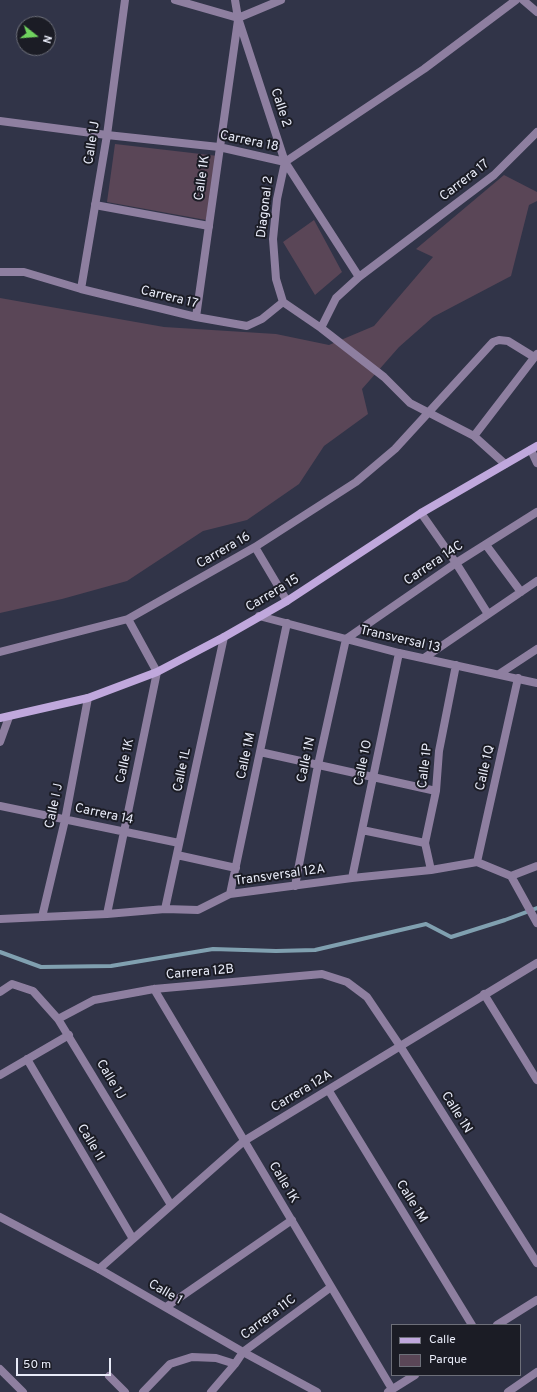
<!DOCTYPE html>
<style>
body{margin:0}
#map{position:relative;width:537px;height:1392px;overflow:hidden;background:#313448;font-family:Overpass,sans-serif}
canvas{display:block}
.legend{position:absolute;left:391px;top:1324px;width:130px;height:52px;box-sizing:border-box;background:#1b1c25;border:1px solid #6d6f79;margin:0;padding:5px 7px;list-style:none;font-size:12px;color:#e8ebf8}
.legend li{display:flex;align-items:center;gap:8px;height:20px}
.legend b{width:20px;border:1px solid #6d6f79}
.north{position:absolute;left:16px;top:16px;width:40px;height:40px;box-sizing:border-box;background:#1b1c25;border:1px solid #6d6f79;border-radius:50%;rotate:107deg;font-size:11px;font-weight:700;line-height:16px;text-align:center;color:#e8ebf8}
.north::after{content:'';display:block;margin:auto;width:14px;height:18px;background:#70d35f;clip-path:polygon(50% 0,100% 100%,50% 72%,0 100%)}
.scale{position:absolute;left:16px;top:1358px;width:95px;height:18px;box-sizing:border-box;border:2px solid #e8ebf8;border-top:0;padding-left:5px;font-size:12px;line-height:14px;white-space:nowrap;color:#e8ebf8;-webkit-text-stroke:3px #1b1c25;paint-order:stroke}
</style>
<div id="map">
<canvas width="537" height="1392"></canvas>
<ul class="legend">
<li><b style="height:5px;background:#c0a8dd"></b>Calle</li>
<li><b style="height:11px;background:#5a4657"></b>Parque</li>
</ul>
<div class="north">N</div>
<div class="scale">50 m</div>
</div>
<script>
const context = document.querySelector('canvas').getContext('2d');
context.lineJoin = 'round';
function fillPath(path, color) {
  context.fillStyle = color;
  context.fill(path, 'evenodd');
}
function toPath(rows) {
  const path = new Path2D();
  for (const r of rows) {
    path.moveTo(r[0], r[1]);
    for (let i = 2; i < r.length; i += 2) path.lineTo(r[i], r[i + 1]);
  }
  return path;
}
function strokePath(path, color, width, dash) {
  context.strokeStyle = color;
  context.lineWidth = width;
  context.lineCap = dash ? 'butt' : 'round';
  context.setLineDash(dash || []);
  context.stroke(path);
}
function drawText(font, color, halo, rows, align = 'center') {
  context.font = font + ' Overpass,sans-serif';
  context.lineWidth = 4;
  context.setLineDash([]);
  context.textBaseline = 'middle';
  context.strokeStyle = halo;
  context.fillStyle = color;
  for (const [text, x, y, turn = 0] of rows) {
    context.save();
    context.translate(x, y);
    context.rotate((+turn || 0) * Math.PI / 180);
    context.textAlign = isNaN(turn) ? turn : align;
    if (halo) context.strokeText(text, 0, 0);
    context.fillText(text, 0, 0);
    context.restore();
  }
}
const green = toPath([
 [115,144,218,156,206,220,107,202],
 [504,175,537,192,537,201,529,205,511,276,433,317,399,347,362,389,368,414,324,446,299,484,247,520,203,531,127,581,62,599,0,613,0,298,164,327,276,334,329,345,374,326,433,257,416,249],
 [314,220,342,272,315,295,283,242]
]);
const stream = toPath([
 [0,952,41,967,111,966,213,949,276,951,315,950,426,924,451,937,505,920,537,908]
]);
const pedestrian = toPath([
 [95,205,209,226]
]);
const minor = toPath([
 [175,0,238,18,281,0],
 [235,0,238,18,285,162,359,277],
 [523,0,537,12],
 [0,121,107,135,219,147,285,162,424,69,516,0],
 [0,272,24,272,81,289,196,317,247,326,262,319,283,302],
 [81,289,107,135,125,0],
 [283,302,321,328,384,377,410,403,474,436,505,464],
 [283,302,276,279,273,239,277,199,285,162],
 [196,317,238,20],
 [321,328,336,298,359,277,494,175,537,132],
 [474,436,537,354],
 [531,450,537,463],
 [421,513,456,563,488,614],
 [486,545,521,592],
 [255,547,287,601],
 [259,616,399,653,537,683],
 [0,652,128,619,255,547,356,482,395,449,493,342,499,340,508,341,534,357],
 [424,658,537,581],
 [499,674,537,649],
 [0,742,9,717],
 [260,752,436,791],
 [0,806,179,843],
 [362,830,425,843],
 [177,855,236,868],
 [477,862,518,678],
 [431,870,425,843,436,791,439,751,456,665],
 [511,876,537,923],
 [352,878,399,653],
 [295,886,318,765,346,639,456,563,537,512],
 [230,894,287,623],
 [165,909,224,637],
 [107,914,157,672,128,619],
 [42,917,65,820,88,698],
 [0,919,107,914,165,909,198,910,230,894,352,878,431,870,477,862,511,876,537,866],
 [154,989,392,1389],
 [0,992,12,984,33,991,58,1019,171,1205],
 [484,994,537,1080],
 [58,1019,94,1000,154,989,322,974,347,982,367,997,400,1046,537,1263],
 [27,1059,133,1239],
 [0,1075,69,1035],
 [329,1091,472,1325],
 [0,1217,99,1269,243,1352,317,1392],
 [99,1269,244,1141,537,963],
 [166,1307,292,1220],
 [497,1325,537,1300],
 [0,1369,23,1392],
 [109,1376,125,1392],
 [143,1392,170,1364,192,1357,216,1358,235,1364],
 [211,1392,235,1364,243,1352,331,1287],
 [388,1392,415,1375],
 [508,1392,537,1372]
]);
const secondary = toPath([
 [0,718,88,698,157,672,224,637,287,601,421,513,537,446]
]);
const streetNames = [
 ["Calle 2",280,108,72],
 ["Carrera 18",249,142,12],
 ["Calle 1J",93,143,-81],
 ["Calle 1K",203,178,-82],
 ["Carrera 17",465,181,-38],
 ["Diagonal 2",266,207,-83],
 ["Carrera 17",169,298,14],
 ["Carrera 16",224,551,-30],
 ["Carrera 14C",434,564,-34],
 ["Carrera 15",273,594,-31],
 ["Transversal 13",400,640,13],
 ["Calle 1M",247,756,-78],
 ["Calle 1N",307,760,-78],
 ["Calle 1K",126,761,-78],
 ["Calle 1O",364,763,-78],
 ["Calle 1P",426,766,-83],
 ["Calle 1Q",486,768,-77],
 ["Calle 1L",183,770,-78],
 ["Calle I J",55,806,-78],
 ["Carrera 14",104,815,12],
 ["Transversal 12A",280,876,-8],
 ["Carrera 12B",200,973,-5],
 ["Calle 1J",110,1080,59],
 ["Carrera 12A",302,1092,-31],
 ["Calle 1N",456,1113,58],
 ["Calle 1I",90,1143,59],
 ["Calle 1K",283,1183,59],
 ["Calle 1M",411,1202,58],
 ["Calle 1",165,1293,30],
 ["Carrera 11C",269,1318,-37]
];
fillPath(green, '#5a4657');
strokePath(stream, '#80a0b0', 4);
strokePath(pedestrian, '#8e7fa0', 8);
strokePath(minor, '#8e7fa0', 8);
strokePath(secondary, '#c0a8dd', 8);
drawText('13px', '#e8ebf8', '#1b1c25', streetNames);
</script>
